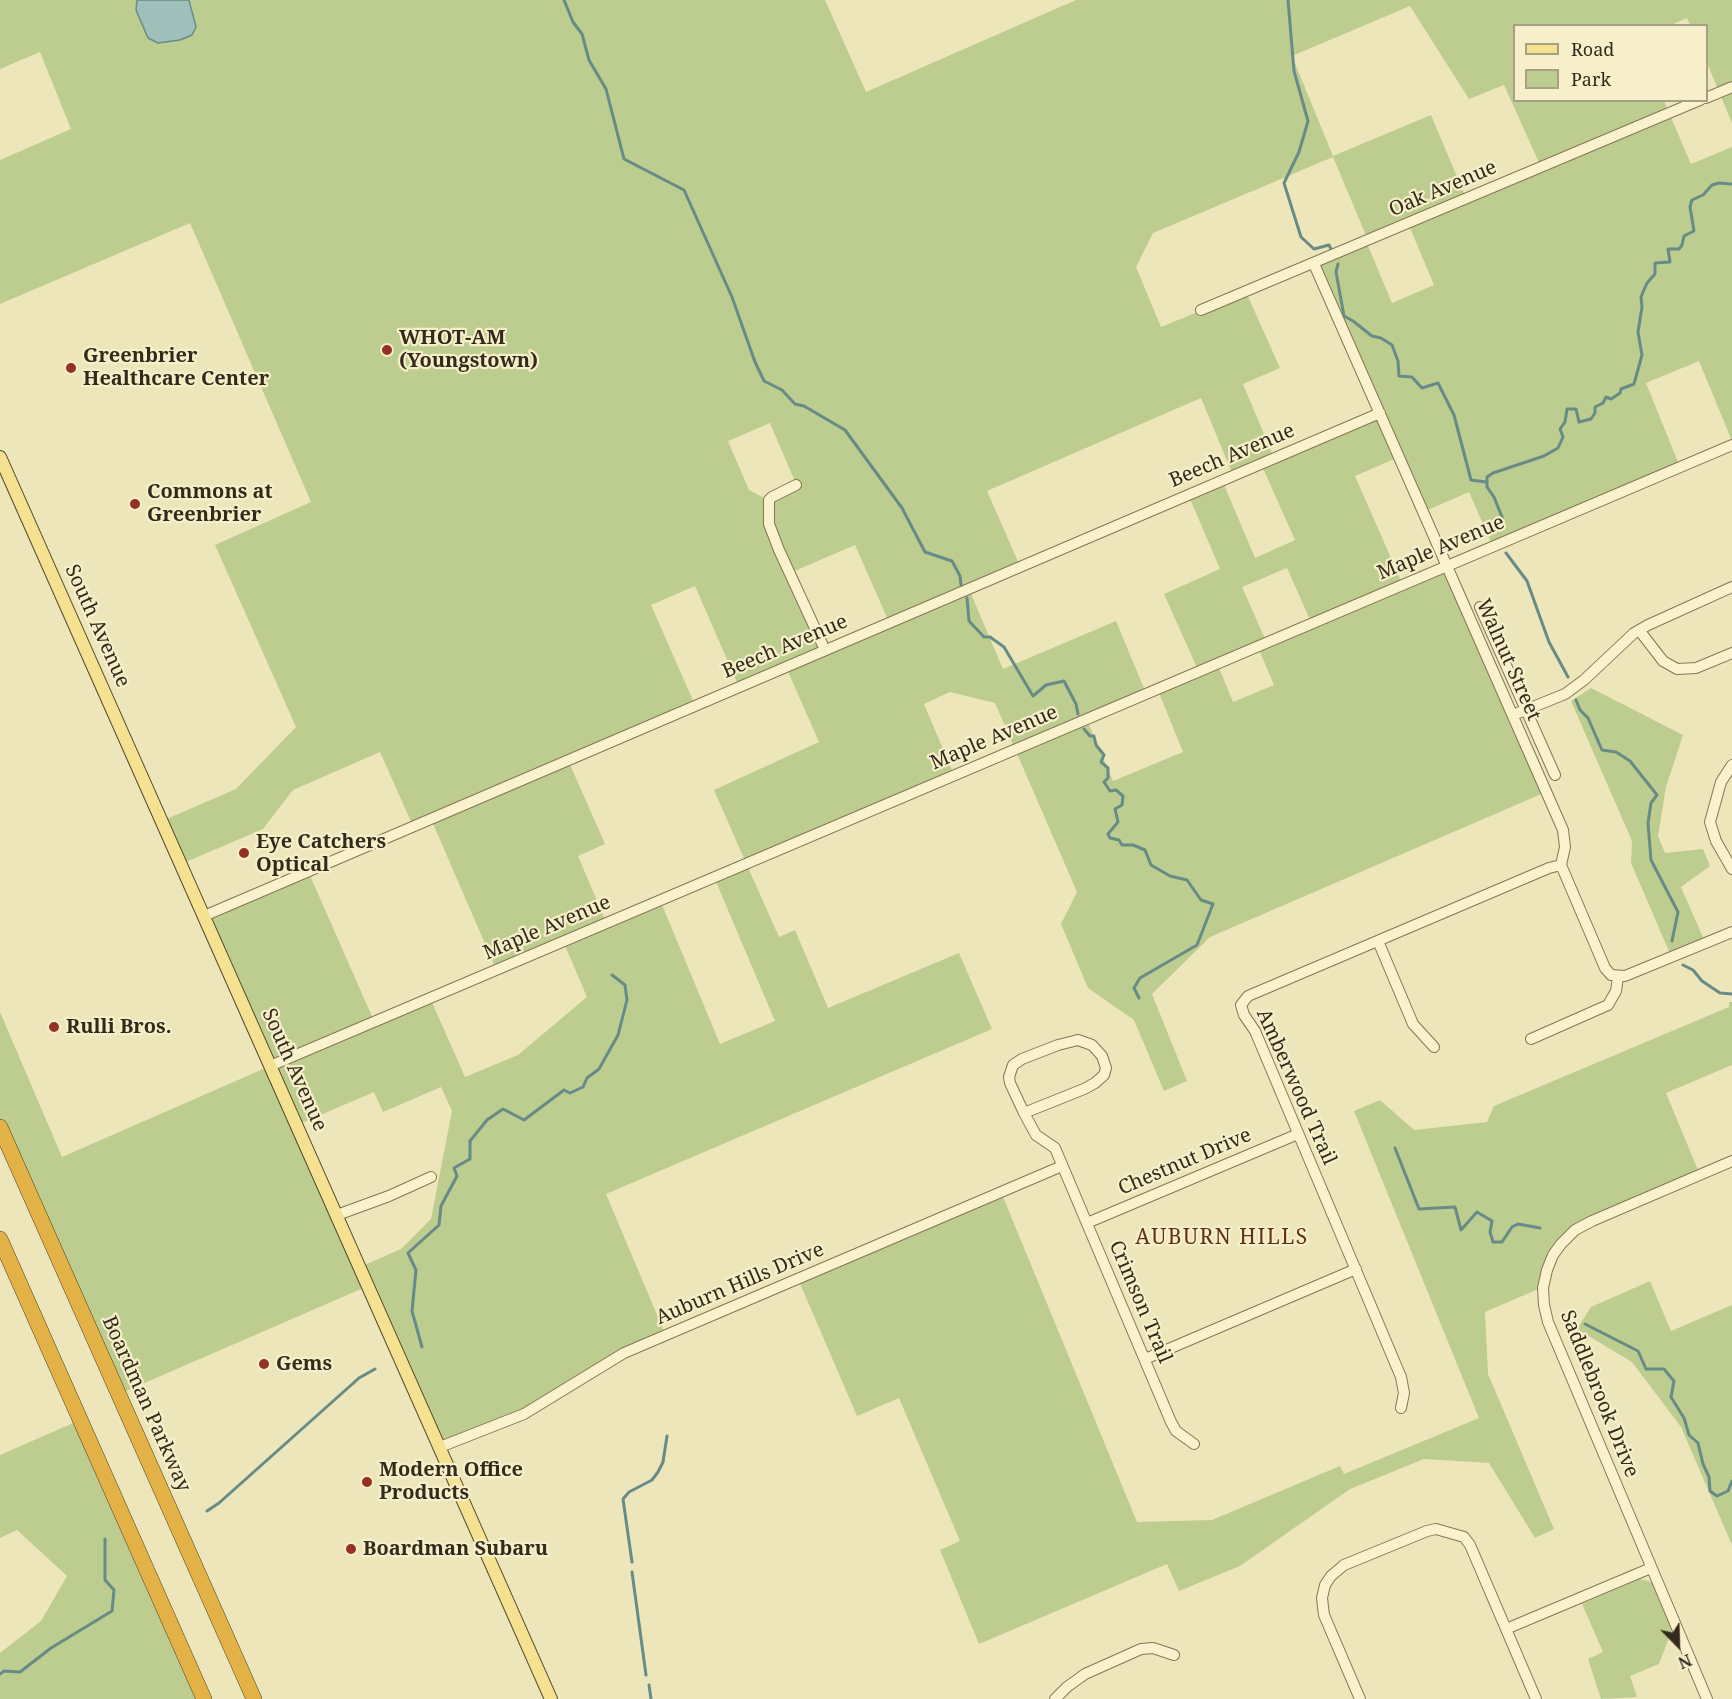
<!DOCTYPE html>
<style>
body{margin:0}
#map{position:relative;width:1732px;height:1699px;overflow:hidden;background:#eee6bb;font-family:"Noto Serif",serif}
canvas{display:block}
.legend{position:absolute;left:1513px;top:24px;width:195px;height:78px;box-sizing:border-box;background:#f6efca;border:2px solid #a8a084;margin:0;padding:8px 10px;list-style:none;font-size:18px;color:#342a1a}
.legend li{display:flex;align-items:center;gap:12px;height:30px}
.legend b{width:30px;border:2px solid #a8a084}
.north{position:absolute;left:1648px;top:1615px;width:60px;height:60px;-webkit-text-stroke:4px #f6efca;paint-order:stroke;rotate:157deg;font-size:16px;font-weight:700;line-height:24px;text-align:center;color:#342a1a}
.north::after{content:'';display:block;margin:auto;width:21px;height:27px;background:#342a1a;clip-path:polygon(50% 0,100% 100%,50% 72%,0 100%)}
</style>
<div id="map">
<canvas width="1732" height="1699"></canvas>
<ul class="legend">
<li><b style="height:8px;background:#f4e290"></b>Road</li>
<li><b style="height:16px;background:#bdcc8f"></b>Park</li>
</ul>
<div class="north">N</div>
</div>
<script>
const context = document.querySelector('canvas').getContext('2d');
context.lineJoin = 'round';
function fillPath(path, color) {
  context.fillStyle = color;
  context.fill(path, 'evenodd');
}
function toPath(rows) {
  const path = new Path2D();
  for (const r of rows) {
    path.moveTo(r[0], r[1]);
    for (let i = 2; i < r.length; i += 2) path.lineTo(r[i], r[i + 1]);
  }
  return path;
}
function strokePath(path, color, width, dash) {
  context.strokeStyle = color;
  context.lineWidth = width;
  context.lineCap = dash ? 'butt' : 'round';
  context.setLineDash(dash || []);
  context.stroke(path);
}
function drawText(font, color, halo, rows, align = 'center') {
  context.font = font + ' "Noto Serif",serif';
  context.lineWidth = 4.5;
  context.setLineDash([]);
  context.textBaseline = 'middle';
  context.strokeStyle = halo;
  context.fillStyle = color;
  for (const [text, x, y, turn = 0] of rows) {
    context.save();
    context.translate(x, y);
    context.rotate((+turn || 0) * Math.PI / 180);
    context.textAlign = isNaN(turn) ? turn : align;
    if (halo) context.strokeText(text, 0, 0);
    context.fillText(text, 0, 0);
    context.restore();
  }
}
const green = toPath([
 [0,0,137,0,136,10,192,7,189,0,825,0,866,92,1076,0,1732,0,1732,123,1707,63,1706,26,1690,25,1687,18,1669,26,1514,26,1514,100,1664,101,1691,164,1732,147,1732,441,1699,361,1646,383,1680,467,1492,545,1469,492,1423,512,1399,457,1355,476,1402,583,1446,565,1546,792,1210,937,1152,994,1187,1081,1164,1091,1134,1020,1088,988,1061,924,1077,892,995,703,950,692,924,704,954,775,746,863,779,937,795,930,828,1008,959,953,992,1029,606,1194,666,1336,524,1414,440,1447,368,1286,119,1394,0,1127,0,1012,62,1157,270,1066,204,916,308,871,374,1021,430,998,465,1077,518,1055,587,997,563,941,496,969,431,819,413,826,380,752,293,790,263,829,181,864,162,821,236,789,296,727,215,545,311,502,190,223,0,304,0,160,71,129,40,52,0,69],
 [1410,6,1469,99,1504,85,1541,167,1466,198,1431,115,1333,156,1292,56],
 [1333,157,1368,240,1408,223,1434,285,1392,303,1366,241,1314,264,1380,414,1274,458,1243,384,1280,368,1246,292,1161,327,1136,267,1153,233],
 [1201,398,1233,475,1261,464,1295,540,1255,558,1222,480,1188,494,1220,569,1164,594,1198,670,1157,688,1183,752,1113,781,1086,718,1146,693,1116,621,1003,669,969,589,1020,566,987,491],
 [770,423,796,484,768,500,749,490,728,441],
 [855,545,889,622,825,649,790,573],
 [1287,568,1311,622,1266,641,1242,587],
 [695,586,739,687,786,667,819,742,714,790,746,863,714,877,775,1021,720,1044,660,900,606,922,578,856,605,844,568,760,695,705,651,605],
 [1257,645,1274,685,1233,702,1217,663],
 [441,1087,452,1111,431,1219,401,1249,360,1267,297,1125,374,1092,383,1112],
 [1591,688,1683,735,1666,787,1658,836,1665,853,1703,849,1710,866,1681,887,1705,942,1671,956,1631,863,1632,841,1571,701],
 [1729,1002,1732,1002,1732,1065,1666,1093,1700,1175,1592,1221,1561,1243,1543,1287,1485,1312,1488,1374,1554,1529,1535,1538,1489,1463,1424,1459,1350,1489,1240,1566,1179,1591,1167,1564,979,1644,940,1550,960,1541,899,1398,857,1416,798,1279,1001,1192,1137,1522,1212,1520,1340,1466,1344,1474,1479,1418,1354,1111,1380,1100,1414,1130,1487,1122,1494,1106,1729,1007],
 [1650,1281,1671,1331,1732,1305,1732,1545,1681,1427,1632,1362,1577,1329,1591,1307],
 [80,1420,204,1699,0,1699,0,1653,41,1621,67,1576,17,1530,0,1538,0,1455],
 [1640,1579,1649,1581,1655,1586,1672,1630,1659,1664,1630,1676,1637,1697,1601,1699,1588,1659,1603,1652,1582,1604]
]);
const water = toPath([
 [137,0,189,0,196,27,192,35,180,40,158,43,148,38,136,10,137,0]
]);
const stream = toPath([
 [564,0,573,22,582,34,589,60,606,89,624,159,684,190,732,297,755,362,764,381,782,390,795,404,804,406,845,430,902,508,925,552,952,561,960,576,961,585],
 [1288,0,1294,71,1308,121,1299,152,1284,183,1301,237,1314,249,1329,245,1331,249],
 [1338,264,1336,272,1344,316,1353,321,1372,336,1381,338,1392,345,1398,361,1399,376,1412,377,1422,388,1438,383,1454,415,1471,480,1486,482],
 [1503,526,1502,517,1494,497,1487,487,1487,477,1493,473,1544,456,1558,448,1563,437,1560,429,1565,422,1567,409,1576,409,1579,422,1591,419,1595,413,1595,407,1603,403,1606,397,1611,399,1620,393,1621,389,1634,384,1642,355,1638,332,1642,307,1641,297,1647,283,1655,274,1655,263,1670,262,1668,249,1679,249,1682,245,1684,236,1694,231,1690,207,1692,200,1703,195,1712,185,1719,183,1732,184],
 [1506,553,1527,581,1549,642,1568,677],
 [967,598,969,621,984,637,990,637,1004,647,1033,696,1046,685,1064,681,1076,704,1078,714],
 [1576,700,1580,710,1588,718,1602,750,1616,752,1630,761,1657,795,1651,803,1648,823,1651,860,1678,912,1672,941],
 [1084,729,1090,736,1094,736,1096,745,1104,755,1101,762,1108,768,1108,778,1104,782,1110,791,1116,790,1123,796,1122,805,1115,809,1118,822,1108,834,1110,838,1119,840,1122,845,1133,845,1145,850,1151,865,1170,876,1187,880,1201,900,1213,904,1197,945,1140,978,1134,988,1139,998],
 [1683,965,1693,970,1702,981,1720,993,1732,994],
 [1395,1148,1419,1209,1455,1207,1461,1230,1477,1212,1492,1221,1490,1232,1493,1242,1502,1242,1512,1227,1518,1224,1540,1228],
 [1585,1324,1638,1351,1646,1369,1664,1369,1674,1381,1671,1397,1684,1418,1689,1435,1698,1443,1703,1464,1709,1477,1710,1491,1717,1496,1728,1491,1732,1481],
 [422,1347,412,1311,416,1270,408,1253,439,1225,441,1206,457,1176,454,1168,470,1159,470,1141,487,1120,503,1109,524,1120,564,1090,570,1093,583,1087,587,1078,599,1069,618,1035,627,1000,625,985,612,975],
 [207,1511,219,1503,359,1378,375,1369],
 [632,1562,623,1499,629,1492,652,1480,658,1472,663,1462,667,1436],
 [632,1572,646,1675],
 [0,1674,4,1671,20,1672,51,1648,112,1611,114,1590,105,1580,105,1539],
 [649,1685,651,1699]
]);
const minor = toPath([
 [1706,98,1732,87],
 [1314,264,1563,830,1565,847,1561,865,1605,968,1611,975,1625,976,1732,932],
 [1201,310,1700,100],
 [796,485,772,497,769,500,769,524,779,550,825,650],
 [1480,607,1555,775],
 [1639,630,1663,661,1677,669,1696,668,1732,653],
 [1513,715,1565,694,1584,680,1634,633,1648,625,1732,587],
 [1732,765,1721,782,1710,822,1716,841,1732,869],
 [204,916,1380,413],
 [1378,941,1413,1024,1434,1047],
 [1531,1039,1608,1005,1616,991,1618,977],
 [1078,1040,1092,1045,1102,1056,1106,1068,1104,1075,1095,1083,1084,1089,1024,1113,1010,1083,1009,1077,1013,1065,1022,1059,1058,1045,1078,1040],
 [270,1066,1732,445],
 [1024,1113,1036,1135,1055,1148,1171,1422,1176,1431,1194,1444],
 [337,1215,389,1196,431,1177],
 [1087,1223,1298,1134],
 [1145,1359,1356,1269],
 [1401,1408,1404,1393,1401,1377,1255,1031,1244,1015,1241,1005,1248,996,1549,868,1561,865],
 [440,1447,524,1414,624,1353,1062,1166],
 [1506,1629,1651,1568],
 [1055,1699,1067,1687,1085,1674,1141,1649,1153,1648,1174,1655],
 [1360,1699,1324,1615,1322,1598,1325,1585,1331,1576,1344,1565,1427,1531,1436,1529,1464,1537,1470,1545,1536,1699],
 [1707,1699,1548,1322,1544,1305,1543,1288,1547,1270,1553,1255,1561,1244,1575,1230,1592,1221,1732,1161]
]);
const major = toPath([
 [0,457,551,1699]
]);
const highway = toPath([
 [0,1127,254,1699],
 [0,1239,204,1699]
]);
const markers = [
 [387,350,6,"#953123"],
 [71,368,6,"#953123"],
 [135,504,6,"#953123"],
 [244,853,6,"#953123"],
 [54,1027,6,"#953123"],
 [264,1364,6,"#953123"],
 [367,1482,6,"#953123"],
 [351,1549,6,"#953123"]
];
const streetNames = [
 ["Oak Avenue",1443,189,-23],
 ["Beech Avenue",1232,456,-23],
 ["Maple Avenue",1441,548,-23],
 ["South Avenue",97,626,66],
 ["Beech Avenue",785,647,-23],
 ["Walnut Street",1508,660,66],
 ["Maple Avenue",994,738,-23],
 ["Maple Avenue",547,928,-23],
 ["South Avenue",294,1070,66],
 ["Amberwood Trail",1296,1087,66],
 ["Chestnut Drive",1185,1162,-23],
 ["Auburn Hills Drive",740,1284,-23],
 ["Crimson Trail",1140,1302,67],
 ["Saddlebrook Drive",1599,1394,68],
 ["Boardman Parkway",146,1404,66]
];
const poiNames = [
 ["WHOT-AM",399,338],
 ["(Youngstown)",399,361],
 ["Greenbrier",83,356],
 ["Healthcare Center",83,379],
 ["Commons at",147,492],
 ["Greenbrier",147,515],
 ["Eye Catchers",256,842],
 ["Optical",256,865],
 ["Rulli Bros.",66,1027],
 ["Gems",276,1364],
 ["Modern Office",379,1470],
 ["Products",379,1493],
 ["Boardman Subaru",363,1549]
];
const neighbourhoodNames = [
 ["AUBURN HILLS",1222,1238]
];
fillPath(green, '#bdcc8f');
fillPath(water, '#9fbfba');
strokePath(water, '#678c87', 1.5);
strokePath(stream, '#678c87', 3);
strokePath(minor, '#857555', 12);
strokePath(major, '#52422a', 14);
strokePath(highway, '#52422a', 16);
strokePath(minor, '#f9f2cd', 10);
strokePath(major, '#f4e290', 12);
strokePath(highway, '#e2b247', 15);
for (const [x, y, r, color] of markers) {
  const dot = new Path2D();
  dot.arc(x, y, r, 0, 2 * Math.PI);
  context.fillStyle = color;
  context.fill(dot);
  strokePath(dot, '#f6efca', 2);
}
drawText('20px', '#342a1a', '#f6efca', streetNames);
drawText('bold 20px', '#342a1a', '#f6efca', poiNames, 'left');
context.letterSpacing = '1.5px';
drawText('21px', '#613118', '#f6efca', neighbourhoodNames);
context.letterSpacing = '0px';
</script>
